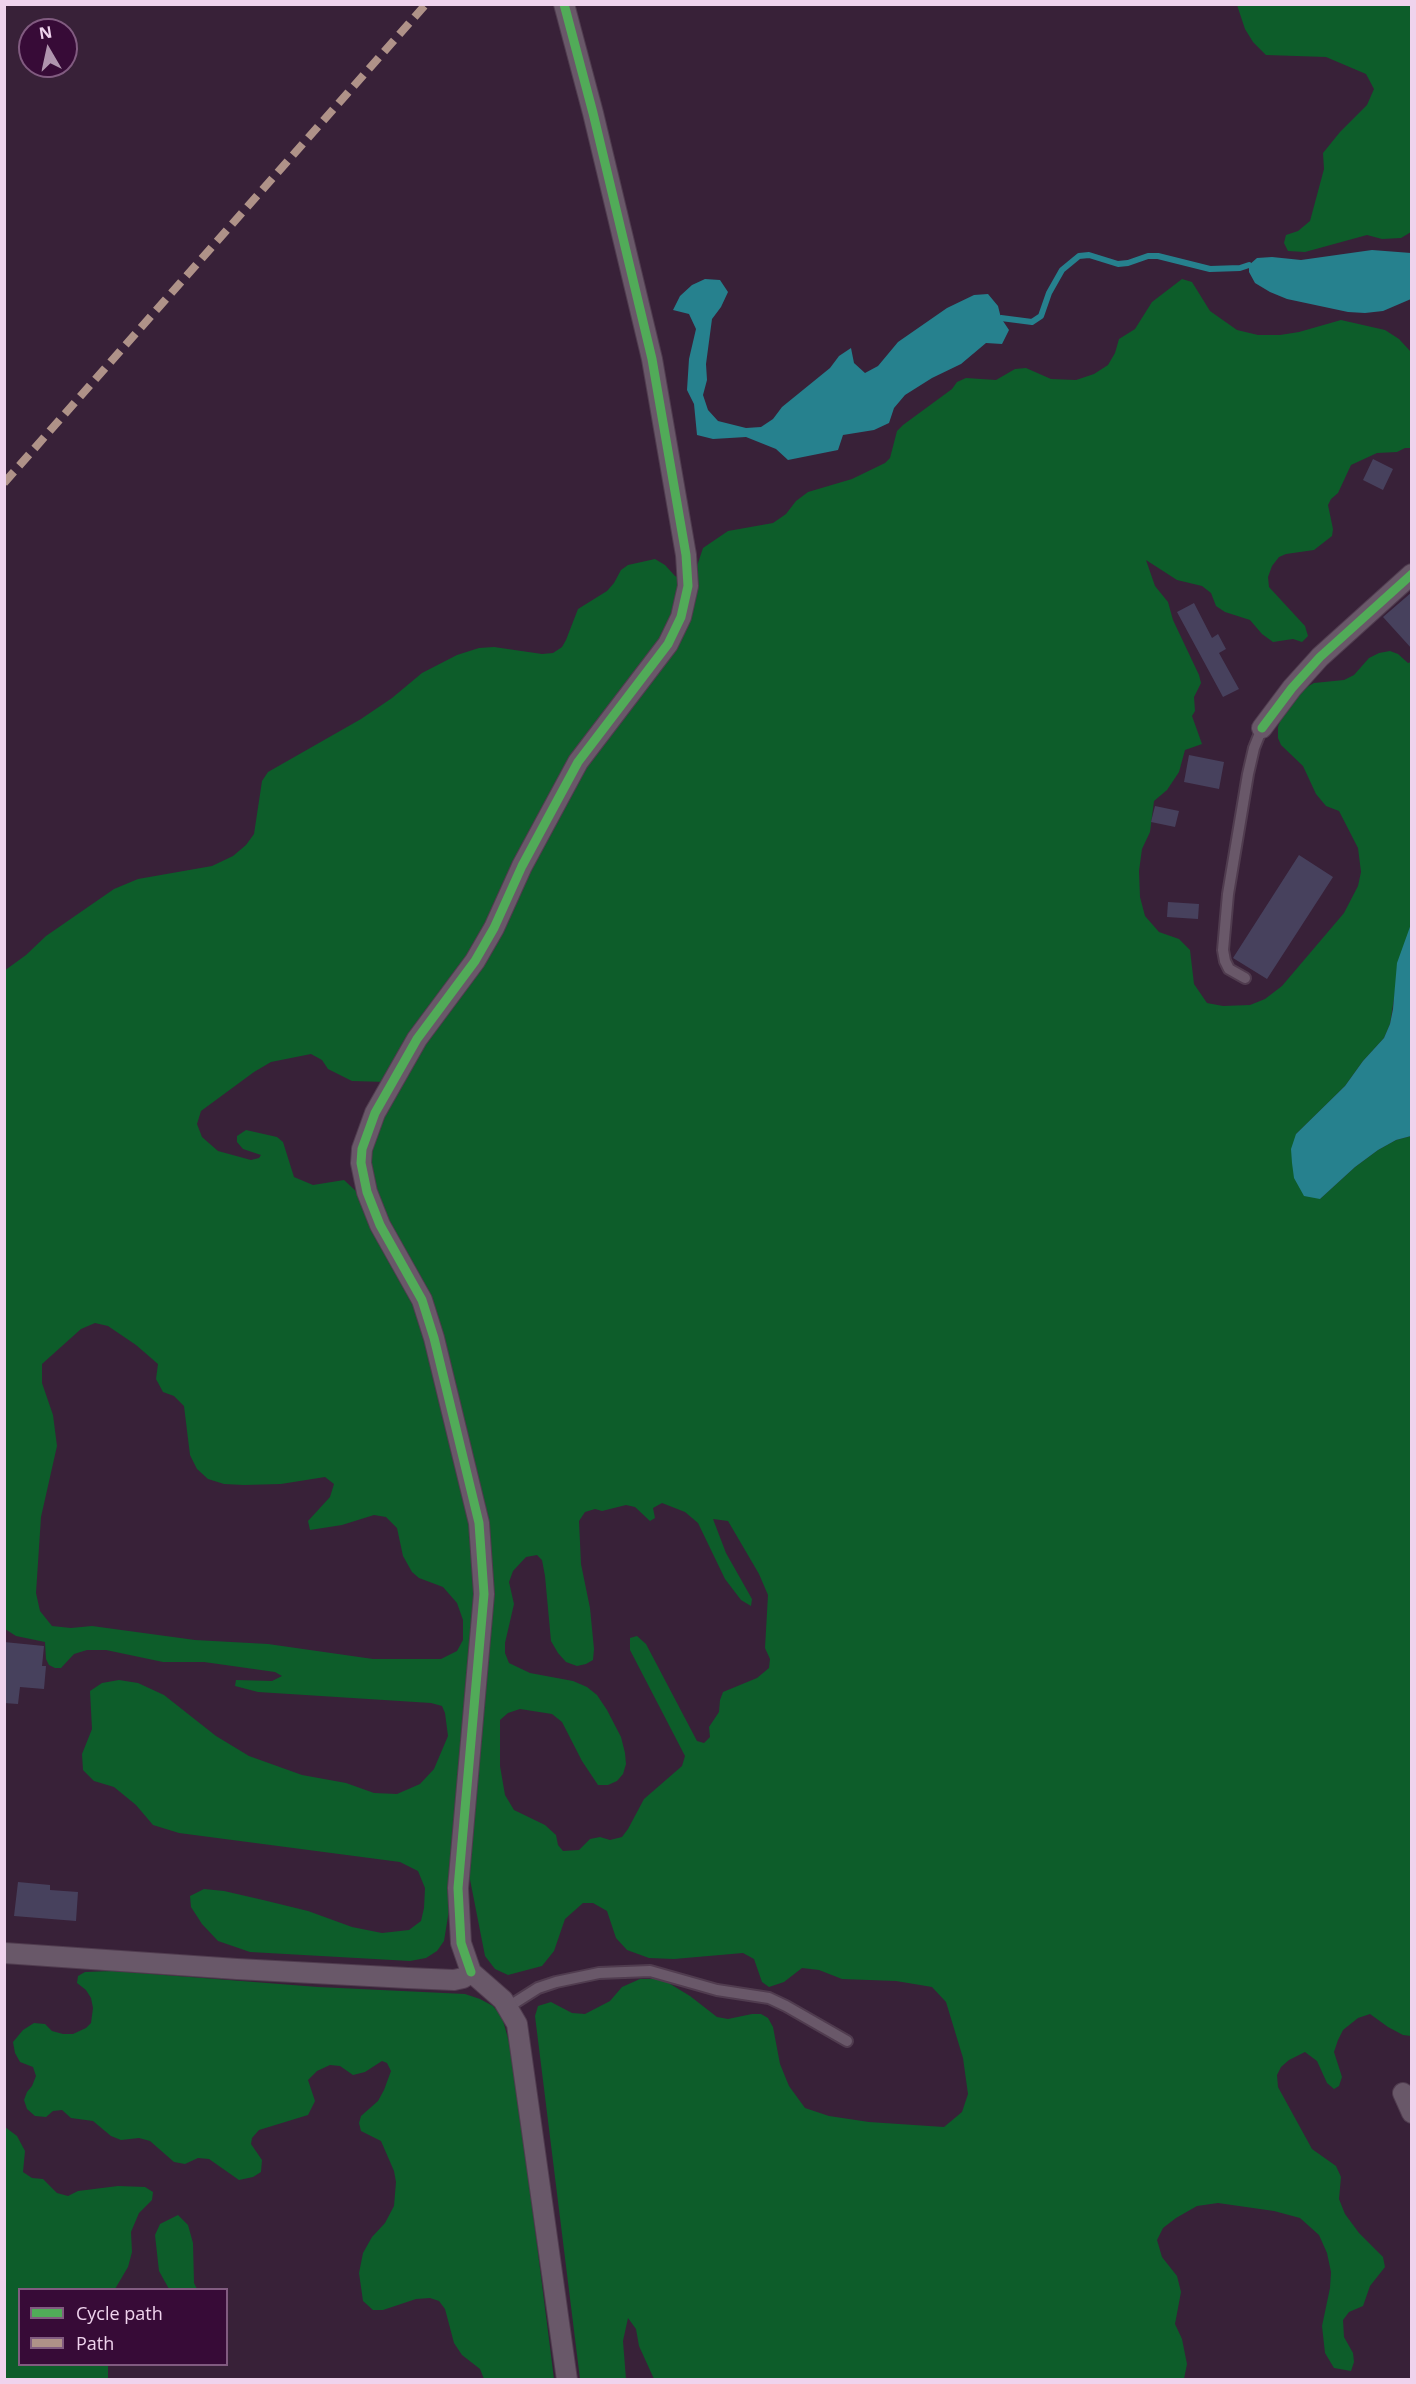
<!DOCTYPE html>
<style>
body{margin:0}
#map{position:relative;width:1416px;height:2384px;overflow:hidden;background:#382138;font-family:"Open Sans",sans-serif}
canvas{display:block}
.frame{position:absolute;inset:0;border:6px solid #efd3ed;pointer-events:none}
.legend{position:absolute;left:18px;top:2288px;width:210px;height:78px;box-sizing:border-box;background:#370b37;border:2px solid #815b80;margin:0;padding:8px 10px;list-style:none;font-size:18px;color:#efd3ed}
.legend li{display:flex;align-items:center;gap:12px;height:30px}
.legend b{width:30px;border:2px solid #815b80}
.north{position:absolute;left:18px;top:18px;width:60px;height:60px;box-sizing:border-box;background:#370b37;border:2px solid #815b80;border-radius:50%;rotate:351deg;font-size:16px;font-weight:700;line-height:24px;text-align:center;color:#efd3ed}
.north::after{content:'';display:block;margin:auto;width:21px;height:27px;background:#af95ae;clip-path:polygon(50% 0,100% 100%,50% 72%,0 100%)}
</style>
<div id="map">
<canvas width="1416" height="2384"></canvas>
<div class="frame"></div>
<ul class="legend">
<li><b style="height:8px;background:#51ab58"></b>Cycle path</li>
<li><b style="height:8px;background:#af9288"></b>Path</li>
</ul>
<div class="north">N</div>
</div>
<script>
const context = document.querySelector('canvas').getContext('2d');
context.lineJoin = 'round';
function fillPath(path, color) {
  context.fillStyle = color;
  context.fill(path, 'evenodd');
}
function toPath(rows) {
  const path = new Path2D();
  for (const r of rows) {
    path.moveTo(r[0], r[1]);
    for (let i = 2; i < r.length; i += 2) path.lineTo(r[i], r[i + 1]);
  }
  return path;
}
function strokePath(path, color, width, dash) {
  context.strokeStyle = color;
  context.lineWidth = width;
  context.lineCap = dash ? 'butt' : 'round';
  context.setLineDash(dash || []);
  context.stroke(path);
}
const green = toPath([
 [1237,5,1411,5,1411,232,1401,238,1382,239,1367,235,1305,252,1288,251,1284,243,1286,235,1298,231,1310,221,1324,169,1323,153,1340,132,1367,105,1374,89,1366,74,1326,57,1266,55,1253,42,1245,29],
 [1182,279,1192,282,1210,311,1237,330,1258,335,1280,335,1299,332,1341,320,1385,330,1399,339,1411,352,1411,448,1405,448,1397,452,1377,453,1351,465,1338,493,1331,499,1328,505,1333,529,1332,536,1314,550,1286,554,1279,557,1272,566,1268,577,1269,587,1305,626,1308,636,1302,642,1293,639,1273,642,1262,634,1250,620,1225,612,1216,606,1211,593,1202,586,1177,580,1146,560,1155,586,1168,602,1173,620,1199,675,1201,683,1194,697,1195,711,1192,716,1202,744,1185,750,1179,772,1167,790,1154,801,1150,832,1142,849,1139,871,1140,897,1145,916,1159,932,1179,939,1190,950,1194,984,1207,1003,1223,1006,1250,1005,1265,999,1282,986,1344,913,1358,886,1361,872,1358,848,1339,811,1326,806,1316,794,1303,766,1281,745,1278,738,1278,727,1282,715,1305,688,1314,683,1344,680,1354,675,1369,658,1379,653,1390,651,1398,654,1408,663,1411,662,1411,924,1397,979,1390,1024,1384,1038,1363,1061,1345,1086,1296,1134,1320,1199,1355,1167,1378,1150,1396,1140,1411,1136,1411,2036,1403,2035,1388,2027,1370,2014,1358,2018,1343,2030,1338,2040,1334,2052,1342,2077,1339,2086,1334,2089,1327,2083,1317,2061,1305,2052,1289,2060,1281,2067,1277,2075,1278,2087,1312,2149,1336,2166,1341,2177,1339,2199,1345,2214,1359,2233,1383,2257,1385,2267,1370,2286,1363,2306,1349,2312,1343,2320,1344,2337,1353,2353,1354,2362,1351,2371,1334,2368,1325,2353,1322,2326,1330,2288,1331,2272,1327,2253,1319,2235,1300,2218,1274,2211,1218,2203,1197,2206,1176,2218,1163,2228,1157,2240,1162,2257,1177,2276,1181,2292,1175,2324,1182,2339,1187,2364,1184,2379,654,2379,639,2346,636,2329,628,2318,623,2341,626,2379,580,2379,535,2016,538,2006,551,2002,572,2013,585,2014,610,2001,622,1987,640,1979,662,1979,690,1996,717,2017,728,2019,752,2014,761,2014,768,2018,773,2027,780,2064,789,2086,805,2108,829,2116,869,2122,944,2127,962,2112,968,2094,963,2058,946,2002,932,1987,896,1981,842,1979,819,1970,802,1968,784,1982,769,1987,762,1982,754,1959,743,1953,674,1959,649,1958,627,1950,616,1938,607,1911,593,1903,583,1903,565,1919,554,1951,542,1966,508,1975,495,1969,485,1956,465,1854,450,1904,444,1941,437,1951,426,1958,410,1961,250,1952,218,1941,202,1924,191,1907,190,1896,204,1889,224,1891,263,1900,308,1911,352,1927,382,1933,409,1930,421,1921,424,1908,425,1888,418,1871,400,1862,179,1833,153,1825,136,1805,114,1787,94,1781,83,1770,82,1754,92,1729,90,1691,102,1683,119,1680,138,1683,164,1695,216,1736,249,1756,302,1775,346,1783,374,1793,397,1794,420,1784,434,1769,448,1736,445,1713,442,1706,431,1703,258,1692,235,1686,236,1680,272,1681,282,1676,275,1672,204,1662,163,1662,106,1650,87,1650,74,1654,61,1668,55,1668,49,1665,46,1659,45,1642,16,1636,5,1629,4,971,26,955,46,936,114,889,138,879,212,866,233,856,246,845,254,834,262,781,268,772,361,719,392,698,422,673,457,655,479,648,494,647,542,654,553,653,562,647,566,640,578,609,607,591,614,583,621,570,628,565,655,559,665,565,675,576,680,578,695,572,703,548,728,531,773,523,786,514,796,501,808,492,852,479,885,463,890,458,897,431,903,425,952,389,957,382,966,378,996,380,1015,369,1026,368,1051,379,1076,380,1094,374,1108,365,1115,353,1119,339,1135,329,1152,302],
 [311,1054,322,1060,328,1069,352,1081,387,1082,366,1174,358,1193,344,1180,313,1185,294,1177,283,1142,277,1137,246,1130,237,1136,237,1142,243,1149,261,1155,259,1158,251,1160,218,1151,202,1137,197,1124,201,1111,254,1072,271,1062],
 [95,1323,108,1326,136,1345,158,1364,156,1379,163,1392,174,1396,184,1406,190,1455,197,1469,208,1479,224,1484,244,1485,281,1484,325,1477,334,1484,330,1497,308,1521,310,1530,342,1525,374,1515,386,1517,397,1528,403,1556,412,1572,419,1578,443,1587,457,1603,463,1620,463,1640,457,1651,441,1659,373,1659,268,1644,195,1640,92,1626,71,1628,52,1626,40,1611,36,1593,41,1517,57,1446,53,1415,42,1383,42,1364,81,1329],
 [662,1503,685,1512,698,1523,725,1579,741,1600,751,1606,752,1599,726,1553,713,1519,728,1521,759,1574,768,1595,765,1648,770,1659,769,1668,757,1678,723,1692,720,1700,719,1712,709,1727,710,1737,704,1743,697,1741,646,1644,637,1636,630,1638,630,1650,685,1756,682,1766,644,1799,628,1829,622,1837,610,1840,600,1837,590,1839,579,1850,563,1851,558,1845,556,1835,545,1825,514,1810,505,1795,500,1766,500,1720,508,1713,520,1709,552,1714,562,1722,582,1761,598,1785,608,1785,617,1781,623,1774,626,1764,625,1753,621,1737,607,1710,597,1695,587,1687,573,1681,530,1673,509,1663,505,1653,505,1643,514,1604,509,1582,513,1571,526,1557,537,1555,542,1560,545,1576,551,1641,558,1653,566,1662,577,1666,586,1664,593,1660,594,1649,590,1608,581,1564,579,1521,585,1512,595,1509,602,1511,626,1505,635,1507,650,1521,655,1518,653,1508],
 [113,1971,318,1987,465,1994,480,1999,493,2006,502,2017,513,2056,554,2379,484,2379,480,2369,462,2355,454,2343,445,2309,439,2301,430,2298,416,2299,383,2310,373,2310,363,2301,359,2273,363,2253,372,2237,385,2223,394,2206,396,2182,394,2171,381,2141,361,2131,359,2123,361,2116,378,2101,384,2090,391,2071,387,2063,382,2061,365,2072,353,2075,340,2066,330,2065,317,2071,308,2080,315,2101,308,2115,259,2130,252,2138,251,2144,262,2160,261,2172,253,2177,239,2180,209,2159,198,2158,185,2164,174,2162,150,2141,139,2138,121,2140,111,2136,93,2121,71,2118,62,2110,53,2111,46,2117,35,2116,27,2109,24,2100,27,2092,32,2086,36,2076,33,2067,20,2062,15,2053,13,2042,23,2030,34,2023,45,2024,52,2031,63,2034,73,2034,86,2028,91,2023,93,2008,91,1998,86,1990,77,1983,78,1976,85,1972],
 [5,2127,17,2136,25,2151,23,2172,32,2178,43,2179,57,2193,68,2196,78,2191,118,2186,145,2187,153,2192,152,2200,139,2213,131,2232,132,2252,128,2267,115,2289,20,2290,20,2364,108,2365,108,2379,5,2379],
 [178,2215,188,2225,193,2243,194,2283,197,2289,169,2289,159,2271,155,2235,160,2224]
]);
const water = toPath([
 [1372,250,1411,253,1411,299,1383,311,1365,313,1348,312,1287,299,1270,292,1255,283,1249,272,1249,265,1257,258,1272,257,1301,260],
 [705,279,720,280,728,292,721,307,712,319,706,364,707,380,703,395,708,410,718,421,746,428,761,427,773,419,782,407,830,368,839,356,851,348,854,363,865,373,878,366,898,342,947,308,974,295,988,294,998,306,1001,318,1009,330,1002,344,986,343,961,364,932,378,905,395,894,408,889,423,874,430,843,435,838,450,788,460,776,449,746,437,713,439,697,435,694,404,687,390,689,359,696,329,689,314,673,310,680,296,692,285],
 [1411,924,1411,1136,1396,1140,1378,1150,1355,1167,1320,1199,1304,1196,1294,1178,1292,1163,1291,1149,1296,1134,1345,1086,1363,1061,1384,1038,1390,1024,1393,1009,1397,963]
]);
const stream = toPath([
 [1001,318,1032,322,1041,316,1049,293,1062,270,1079,256,1089,255,1118,264,1128,263,1148,256,1158,256,1210,269,1240,268,1249,265]
]);
const building = toPath([
 [1373,459,1393,469,1383,490,1363,480],
 [1412,592,1412,649,1383,617],
 [1194,603,1212,638,1218,634,1226,649,1219,653,1239,689,1223,697,1177,612],
 [1189,755,1224,762,1219,789,1184,782],
 [1155,806,1179,811,1175,827,1151,822],
 [1299,855,1333,877,1267,979,1233,958],
 [1168,902,1199,904,1198,919,1167,917],
 [4,1642,44,1646,42,1666,46,1666,44,1689,20,1687,18,1704,4,1703],
 [18,1882,50,1885,50,1890,78,1892,76,1921,14,1916]
]);
const lane = toPath([
 [1245,978,1229,969,1225,961,1223,950,1228,894,1248,774,1254,748,1262,728],
 [508,2007,538,1988,556,1982,599,1973,650,1971,717,1990,769,1998,786,2006,847,2041]
]);
const street = toPath([
 [1262,728,1292,688,1320,657,1412,574],
 [4,1953,237,1969,408,1978,454,1980,463,1978,471,1972,503,2000,517,2024,567,2380],
 [471,1972,461,1943,458,1888,484,1594,479,1523,434,1338,422,1300,380,1225,367,1192,361,1163,362,1149,375,1113,417,1039,475,961,494,928,522,866,578,762,668,644,681,617,688,586,686,555,652,359,593,113,564,4],
 [1403,2093,1412,2113]
]);
const quiet = toPath([
 [4,483,426,4]
]);
const cycleway = toPath([
 [1262,728,1292,688,1320,657,1412,574],
 [471,1972,461,1943,458,1888,484,1594,479,1523,434,1338,422,1300,380,1225,367,1192,361,1163,362,1149,375,1113,417,1039,475,961,494,928,522,866,578,762,668,644,681,617,688,586,686,555,652,359,593,113,564,4]
]);
fillPath(green, '#0d5d2a');
fillPath(water, '#26818e');
strokePath(stream, '#26818e', 6);
fillPath(building, '#47415d');
strokePath(lane, '#503c4f', 14);
strokePath(street, '#503c4f', 22);
strokePath(lane, '#695869', 10);
strokePath(street, '#695869', 20);
strokePath(quiet, '#af9288', 8, [15, 8]);
strokePath(cycleway, '#51ab58', 9);
</script>
